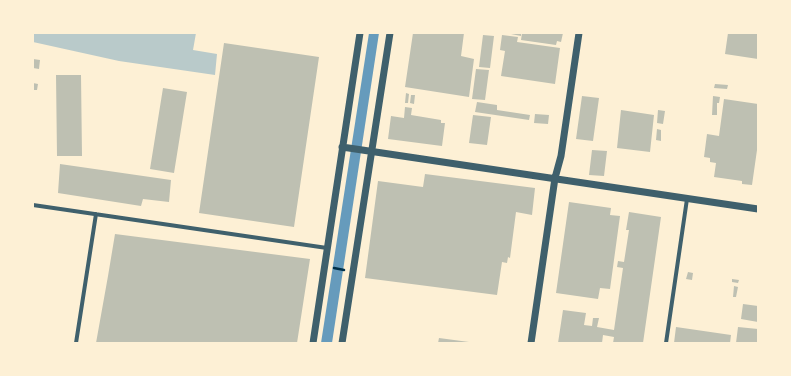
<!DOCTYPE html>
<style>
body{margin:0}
#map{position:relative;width:791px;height:376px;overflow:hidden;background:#fdf0d5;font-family:Arial,sans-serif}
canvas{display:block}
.frame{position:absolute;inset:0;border:34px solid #fdf0d5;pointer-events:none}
</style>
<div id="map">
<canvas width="791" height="376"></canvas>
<div class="frame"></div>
</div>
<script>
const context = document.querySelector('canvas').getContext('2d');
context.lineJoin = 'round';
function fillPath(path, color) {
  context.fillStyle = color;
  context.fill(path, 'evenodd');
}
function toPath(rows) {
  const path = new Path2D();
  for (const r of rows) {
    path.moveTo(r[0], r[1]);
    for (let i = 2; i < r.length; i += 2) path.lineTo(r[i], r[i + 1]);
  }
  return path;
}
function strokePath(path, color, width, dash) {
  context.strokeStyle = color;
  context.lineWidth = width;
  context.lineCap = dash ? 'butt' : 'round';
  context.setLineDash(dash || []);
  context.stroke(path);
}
const green = toPath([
 [33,33,196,33,193,50,217,54,215,75,119,61,33,42]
]);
const water = toPath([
 [369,33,379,33,332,343,321,343]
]);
const building = toPath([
 [413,33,464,33,461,56,474,59,469,97,405,87],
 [511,33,521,33,521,36,511,34],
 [522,33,563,33,561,42,557,41,556,45,521,40],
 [728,33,758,33,758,59,725,54],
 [483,35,494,36,490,68,479,67],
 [502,35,518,37,517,42,560,48,555,84,501,76,505,51,500,50],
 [224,43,319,57,294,227,199,213],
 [33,59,40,60,39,69,33,68],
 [476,69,489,70,485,100,472,99],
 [56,75,81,75,82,156,57,156],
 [33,83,38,84,37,90,33,90],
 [715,84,728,85,727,89,714,88],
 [163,88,187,92,174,173,150,169],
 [406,93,409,94,408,103,405,103],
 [411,95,415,95,414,104,410,103],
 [582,96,599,98,593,141,576,139],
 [713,96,720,97,719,103,717,103,717,115,712,115],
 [724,99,758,104,758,143,752,185,742,184,742,181,714,177,716,163,710,162,710,158,704,157,707,134,719,136],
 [477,102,497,105,497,110,530,115,529,120,475,112],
 [405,107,412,108,411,115,441,120,441,123,445,123,442,146,388,139,391,116,404,118],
 [621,110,654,115,650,152,617,148],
 [658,110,665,111,663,124,657,123],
 [535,114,549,115,548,124,534,123],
 [473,115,491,117,487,145,469,143],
 [657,129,661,130,661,141,656,140],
 [592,150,607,151,604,176,589,175],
 [60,164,171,180,169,202,143,199,141,206,58,193],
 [425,174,535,188,532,215,516,212,510,258,508,257,507,263,502,262,497,295,365,278,378,181,423,187],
 [569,202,611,208,610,215,620,216,610,289,600,288,598,299,556,293],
 [629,212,661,217,643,343,613,343,614,337,603,335,602,343,558,343,563,310,586,313,584,325,592,326,593,318,599,318,597,327,614,330,623,268,617,267,618,261,624,262,629,230,626,230],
 [115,234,310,259,297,343,96,343,108,276],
 [688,272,693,273,692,280,686,279],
 [732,279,739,280,738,283,732,282],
 [734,286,738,287,736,297,733,297],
 [743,304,758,306,758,322,741,319],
 [676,327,731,335,730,343,674,343],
 [738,327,758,329,758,343,736,343],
 [439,338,469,342,469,343,438,343]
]);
const path = toPath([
 [334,268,344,270]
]);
const minor = toPath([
 [33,205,327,248],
 [76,343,96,214],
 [666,343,687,199]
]);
const tertiary = toPath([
 [342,147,758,209],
 [313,343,360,33],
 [342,343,390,33],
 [531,343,555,178,561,156,579,33]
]);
fillPath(green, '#b9caca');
fillPath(water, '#669bbc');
fillPath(building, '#bec0b2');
strokePath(path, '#003049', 2.5);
strokePath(minor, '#3f606c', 4);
strokePath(tertiary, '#3f606c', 7);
</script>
